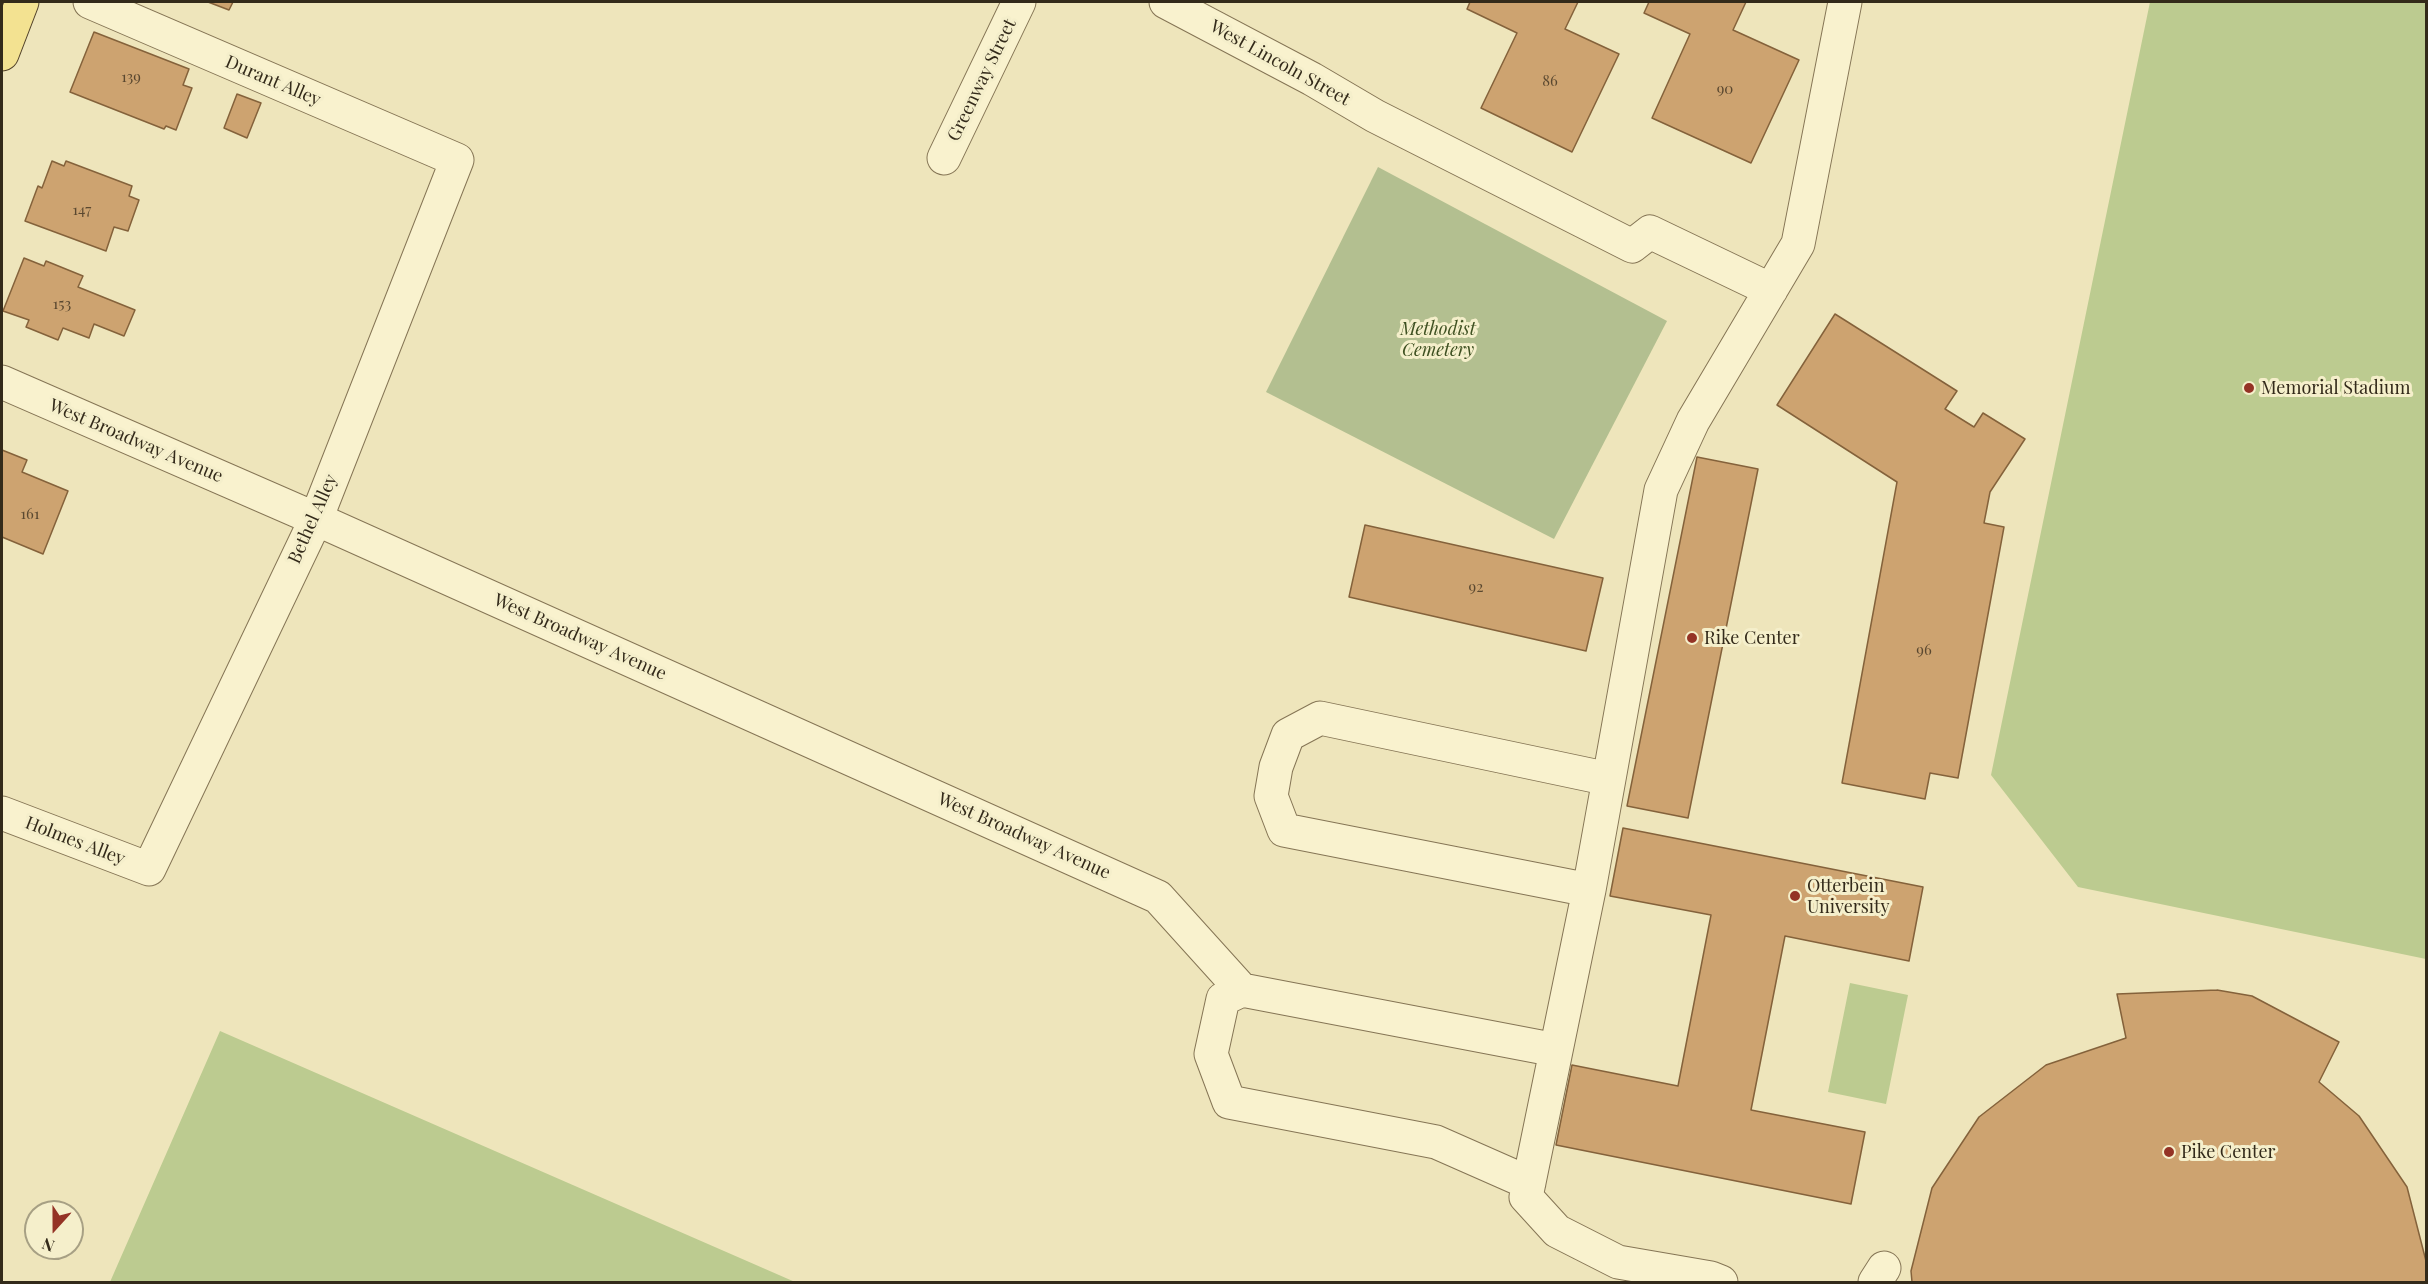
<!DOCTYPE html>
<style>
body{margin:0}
#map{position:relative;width:2428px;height:1284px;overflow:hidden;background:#eee5bb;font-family:"Playfair Display",serif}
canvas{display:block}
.frame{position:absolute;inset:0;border:3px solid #332a1a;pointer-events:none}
.north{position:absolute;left:24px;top:1200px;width:60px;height:60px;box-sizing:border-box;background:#f5efcb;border:2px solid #a7a084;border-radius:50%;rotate:201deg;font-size:16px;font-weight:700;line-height:24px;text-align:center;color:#332a1a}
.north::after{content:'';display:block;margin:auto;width:21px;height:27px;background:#943325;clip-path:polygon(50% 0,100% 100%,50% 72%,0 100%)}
</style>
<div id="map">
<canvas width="2428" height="1284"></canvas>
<div class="frame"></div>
<div class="north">N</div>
</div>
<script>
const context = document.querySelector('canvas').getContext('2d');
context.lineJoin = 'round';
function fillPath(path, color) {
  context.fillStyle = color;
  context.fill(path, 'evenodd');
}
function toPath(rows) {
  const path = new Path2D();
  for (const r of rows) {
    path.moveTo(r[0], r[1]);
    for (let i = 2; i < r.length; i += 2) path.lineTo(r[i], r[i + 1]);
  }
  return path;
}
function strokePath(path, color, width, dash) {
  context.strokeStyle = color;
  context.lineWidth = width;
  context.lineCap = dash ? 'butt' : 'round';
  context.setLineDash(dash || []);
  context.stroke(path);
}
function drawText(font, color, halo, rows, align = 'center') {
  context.font = font + ' "Playfair Display",serif';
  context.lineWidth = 6;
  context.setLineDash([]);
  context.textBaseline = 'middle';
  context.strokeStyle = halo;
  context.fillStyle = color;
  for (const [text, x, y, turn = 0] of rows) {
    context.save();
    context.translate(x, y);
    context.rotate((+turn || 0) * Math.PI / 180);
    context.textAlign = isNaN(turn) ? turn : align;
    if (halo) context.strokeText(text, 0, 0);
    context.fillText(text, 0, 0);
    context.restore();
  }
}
const green = toPath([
 [2150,2,2426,2,2426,959,2078,887,1991,775],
 [1850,983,1908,995,1886,1104,1828,1092],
 [220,1031,795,1282,110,1282]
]);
const cemetery = toPath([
 [1378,167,1667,321,1554,539,1266,392]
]);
const building = toPath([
 [208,2,233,2,229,10,208,2],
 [1470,2,1578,2,1565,29,1619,54,1572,152,1481,108,1517,33,1467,9,1470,2],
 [1649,2,1746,2,1733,30,1799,60,1751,163,1652,118,1690,34,1644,13,1649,2],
 [94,32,189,69,183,85,192,88,176,130,166,126,164,129,70,92,94,32],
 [237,94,261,103,247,138,224,128,237,94],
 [52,161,64,166,66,161,132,186,129,196,139,200,128,231,114,227,106,251,25,221,38,186,42,188,52,161],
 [24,258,44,266,46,261,83,276,78,287,135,310,124,336,94,324,89,338,63,328,58,340,26,327,29,320,3,311,24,258],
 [1835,314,1957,391,1945,409,1974,427,1983,413,2025,439,1990,492,1984,523,2004,527,1958,778,1930,773,1925,799,1842,783,1897,482,1777,405,1835,314],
 [2,450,27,460,22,472,68,491,43,554,2,537,2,450],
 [1697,457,1758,469,1688,818,1627,806,1697,457],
 [1365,525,1603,578,1586,651,1349,597,1365,525],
 [1623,828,1923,887,1909,961,1785,936,1751,1110,1865,1132,1851,1204,1556,1145,1572,1065,1678,1086,1711,915,1610,896,1623,828],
 [2217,990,2252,996,2339,1042,2319,1082,2359,1116,2407,1187,2426,1261,2426,1282,1912,1282,1911,1271,1932,1188,1979,1117,2046,1065,2126,1038,2117,994,2217,990]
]);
const minor = toPath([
 [1166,2,1312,79,1375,116,1632,246,1650,232,1771,290],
 [944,158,1019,2],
 [2,382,316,519,1158,897,1242,990,1223,999,1211,1054,1229,1102,1436,1142,1529,1183],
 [2,813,149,869,316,519,457,160,90,2],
 [1589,890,1284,830,1271,796,1276,767,1288,735,1320,718,1609,779],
 [1242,990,1556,1050],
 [1721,1282,1711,1278,1618,1262,1557,1231,1526,1197,1589,890,1661,490,1693,421,1798,244,1845,2],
 [1875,1282,1884,1268]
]);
const major = toPath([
 [2,54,22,2]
]);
const markers = [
 [2249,388,6,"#943325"],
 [1692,638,6,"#943325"],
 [1795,896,6,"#943325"],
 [2169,1152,6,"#943325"]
];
const numberNames = [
 ["139",131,77],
 ["86",1550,81],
 ["90",1725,89],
 ["147",82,210],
 ["153",62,304],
 ["161",30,514],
 ["92",1476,587],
 ["96",1924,650]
];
const streetNames = [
 ["West Lincoln Street",1280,63,29],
 ["Greenway Street",982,80,-64],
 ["Durant Alley",273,81,23],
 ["West Broadway Avenue",136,441,23],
 ["Bethel Alley",313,519,-66],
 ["West Broadway Avenue",580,637,24],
 ["West Broadway Avenue",1024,836,24],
 ["Holmes Alley",75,841,21]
];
const parkNames = [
 ["Methodist",1438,329],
 ["Cemetery",1438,350]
];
const poiNames = [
 ["Memorial Stadium",2261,388],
 ["Rike Center",1704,638],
 ["Otterbein",1807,886],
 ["University",1807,907],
 ["Pike Center",2181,1152]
];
fillPath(green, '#bccb90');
fillPath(cemetery, '#b3bf90');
fillPath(building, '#cda370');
strokePath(building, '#84623b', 1.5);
strokePath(minor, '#857555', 35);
strokePath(major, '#52422a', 35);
strokePath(minor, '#f9f2ce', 33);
strokePath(major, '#f3e291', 33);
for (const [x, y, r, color] of markers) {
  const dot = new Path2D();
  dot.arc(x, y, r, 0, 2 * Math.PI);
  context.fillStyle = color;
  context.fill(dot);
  strokePath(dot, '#f5efcb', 2);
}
drawText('15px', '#5a4830', null, numberNames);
drawText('18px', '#332a1a', '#f5efcb', streetNames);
drawText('italic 18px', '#3e5021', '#f5efcb', parkNames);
drawText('18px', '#332a1a', '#f5efcb', poiNames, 'left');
</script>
